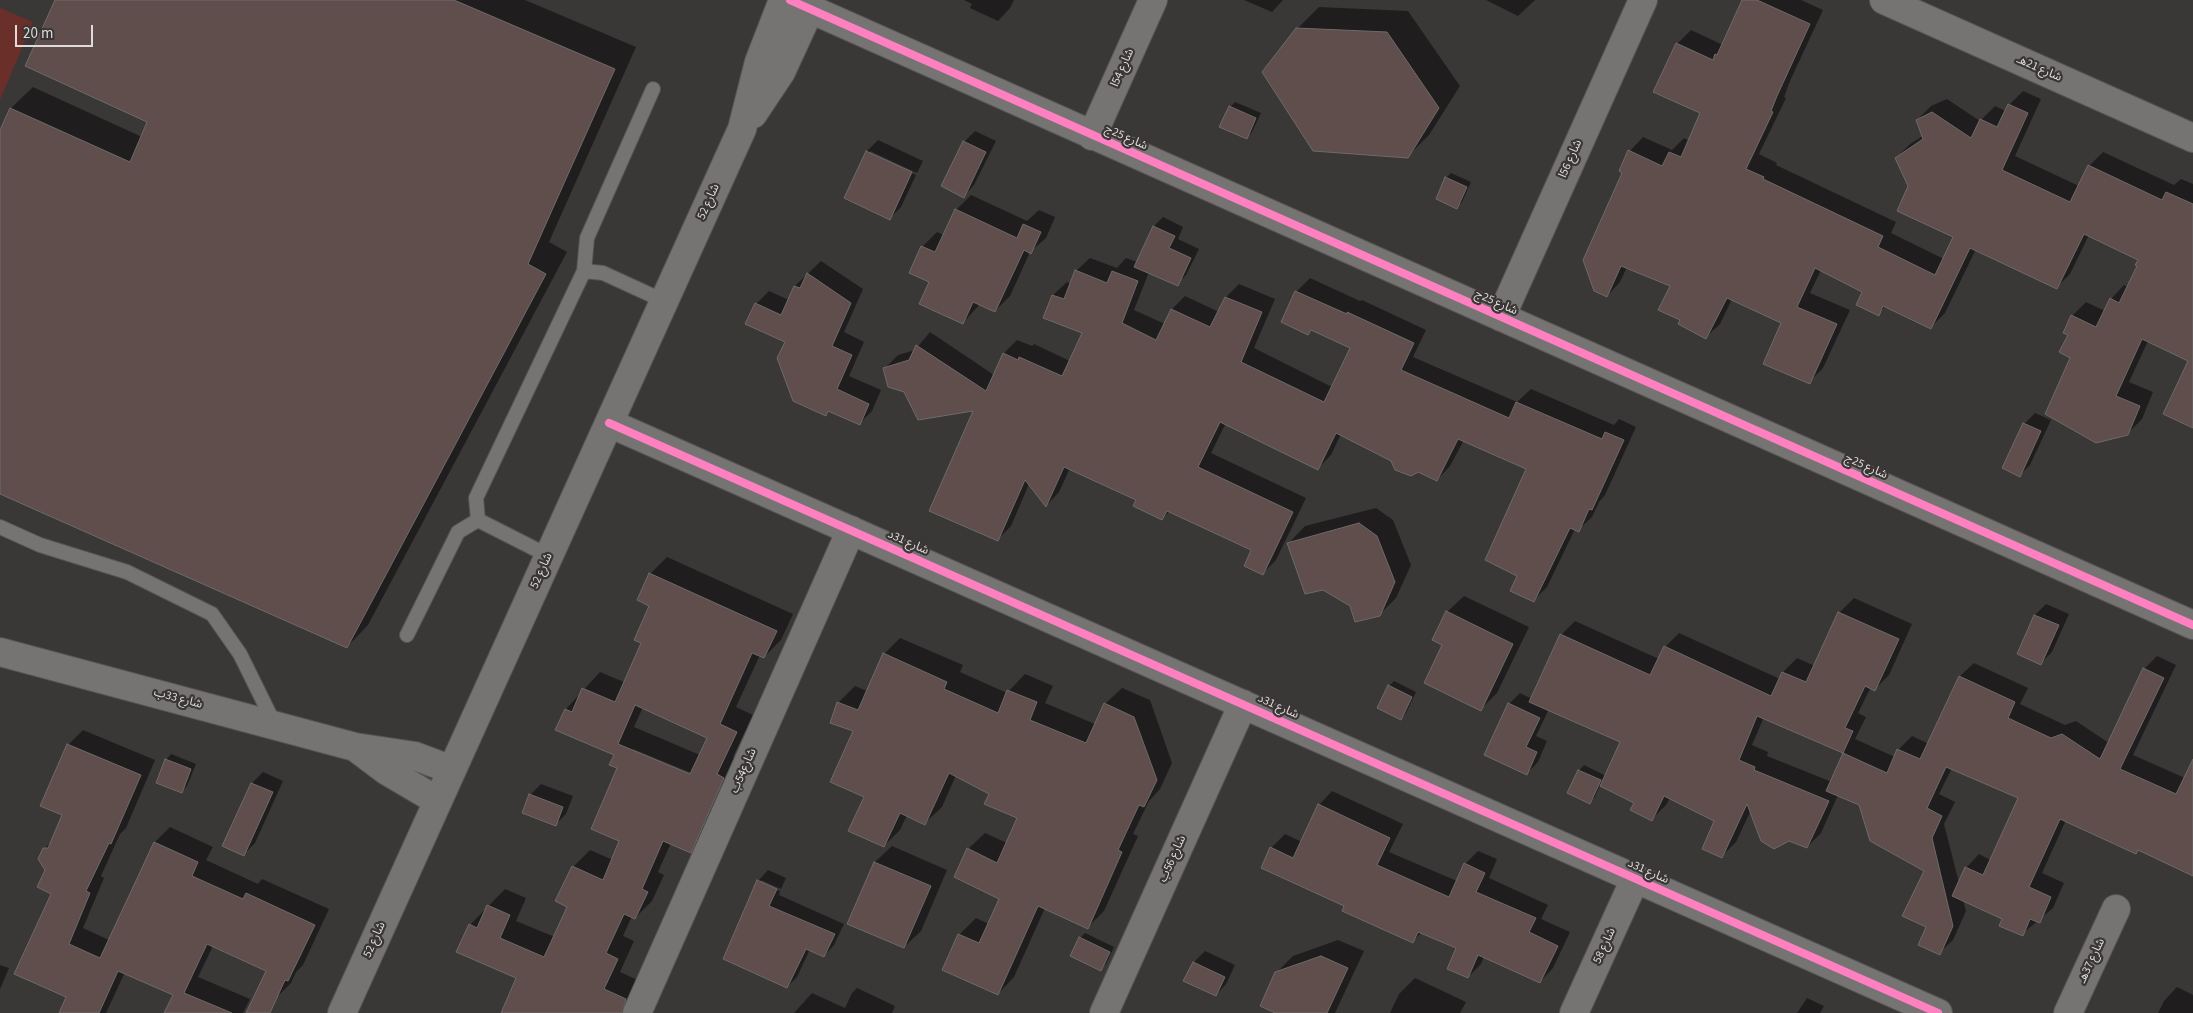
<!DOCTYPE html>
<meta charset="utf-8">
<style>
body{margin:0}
#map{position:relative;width:2193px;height:1013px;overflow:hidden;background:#3a3737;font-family:"Source Sans 3",sans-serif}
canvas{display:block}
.scale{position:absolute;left:15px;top:25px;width:78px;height:22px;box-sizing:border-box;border:2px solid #dfdbdb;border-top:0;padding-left:6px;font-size:15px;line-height:18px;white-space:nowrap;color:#dfdbdb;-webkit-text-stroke:4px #3b3636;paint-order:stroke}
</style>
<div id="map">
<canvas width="2193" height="1013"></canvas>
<div class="scale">20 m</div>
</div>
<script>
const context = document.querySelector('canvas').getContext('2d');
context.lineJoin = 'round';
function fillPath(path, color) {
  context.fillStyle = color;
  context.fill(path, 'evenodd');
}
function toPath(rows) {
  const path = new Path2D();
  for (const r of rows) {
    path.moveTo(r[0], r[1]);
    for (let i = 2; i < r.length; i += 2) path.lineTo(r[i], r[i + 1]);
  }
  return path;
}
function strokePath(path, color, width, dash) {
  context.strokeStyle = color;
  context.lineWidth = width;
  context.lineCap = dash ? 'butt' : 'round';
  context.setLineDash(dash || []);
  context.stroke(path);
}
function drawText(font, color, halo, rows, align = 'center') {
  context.font = font + ' "Source Sans 3","Noto Sans Arabic",sans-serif';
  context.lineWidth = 4.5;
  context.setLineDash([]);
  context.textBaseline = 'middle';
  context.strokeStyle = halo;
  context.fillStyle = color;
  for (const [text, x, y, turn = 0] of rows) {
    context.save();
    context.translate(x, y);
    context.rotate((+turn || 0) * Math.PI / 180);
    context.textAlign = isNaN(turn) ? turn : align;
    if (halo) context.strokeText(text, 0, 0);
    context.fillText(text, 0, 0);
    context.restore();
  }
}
const green = toPath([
 [0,8,33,22,0,100]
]);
const shadow = toPath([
 [57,0,525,0,636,47,549,242,567,252,368,625,347,647,0,493,0,133,11,108,33,87,142,137,149,121],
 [964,0,1014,0,1010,8,998,21,970,8,972,4],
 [1244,0,1283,0,1272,12],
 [1486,0,1535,0,1518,16],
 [1744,0,1801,0,1823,10,1790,81,1784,97,1786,98,1759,154,1777,163,1776,165,1896,222,1891,233,1944,259,1955,237,1909,186,1896,158,1910,144,1923,136,1917,120,1931,106,1947,99,1980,121,1995,106,2006,111,2009,105,2023,91,2041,99,2015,156,2079,186,2089,166,2103,152,2174,185,2181,179,2193,184,2193,427,2190,361,2148,341,2129,382,2153,392,2142,419,2127,434,2071,358,2069,334,2072,316,2086,302,2105,311,2111,299,2124,285,2128,287,2139,265,2140,260,2089,235,2070,274,2056,288,1976,249,1945,313,1931,327,1886,306,1878,314,1864,291,1821,270,1810,293,1850,310,1823,368,1809,382,1783,323,1732,299,1720,324,1706,337,1681,320,1671,285,1627,267,1620,282,1607,296,1624,172,1630,151,1643,137,1672,150,1684,138,1689,141,1702,113,1677,44,1691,30,1723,45],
 [1319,7,1408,11,1460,86,1429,135,1407,157,1297,29],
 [1235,102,1261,113,1252,132,1247,138,1230,107],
 [975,131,996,141,974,185,964,196,964,142],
 [878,140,923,161,917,173,870,151,870,154,916,175,901,207,890,218,846,198,867,151],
 [1451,173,1471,182,1462,202,1457,207,1446,178],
 [971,195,1027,221,1039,210,1055,217,1046,238,1030,252,1010,296,995,311,980,304,963,323,931,282,922,247,937,232,944,235,956,210],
 [1163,217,1183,227,1178,239,1199,249,1186,275,1177,284,1149,272,1134,310,1165,324,1172,309,1185,296,1219,312,1226,297,1239,284,1275,299,1254,348,1332,387,1351,347,1312,329,1308,333,1296,292,1310,278,1360,301,1362,300,1426,330,1413,357,1517,402,1531,389,1614,425,1619,419,1636,427,1605,495,1599,502,1592,517,1578,530,1575,529,1547,587,1534,600,1519,575,1528,469,1464,440,1450,466,1437,480,1341,434,1331,455,1318,468,1226,423,1211,453,1306,498,1276,560,1263,573,1253,550,1170,511,1162,519,1137,500,1070,468,1059,492,1046,506,1029,484,1011,526,997,540,975,409,905,391,884,369,898,355,915,350,930,332,994,375,1004,353,1017,340,1032,346,1034,344,1070,361,1083,332,1045,318,1053,295,1067,282,1071,284,1076,271,1090,258,1117,268,1126,258,1137,262,1154,226],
 [821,261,863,289,844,332,864,342,849,376,881,390,872,411,859,424,829,410,825,414,787,341,756,304,769,291,789,300,795,286],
 [2035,413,2051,420,2030,465,2019,476,2024,424],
 [1376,508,1393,520,1411,565,1396,598,1379,615,1289,543,1305,526],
 [667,557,793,614,781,640,764,657,760,655,736,707,753,715,733,757,740,761,707,835,690,852,671,843,658,872,664,875,652,901,635,918,632,916,623,936,634,941,620,972,642,982,629,1013,502,1013,518,977,470,925,505,889,526,898,516,921,555,937,569,906,573,867,590,850,613,860,621,841,619,768,615,754,557,729,566,709,600,672,624,682,643,643,651,605,650,574],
 [643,707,709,737,700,755,634,727],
 [633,749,696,775,695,778,633,752],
 [1464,596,1529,627,1497,693,1481,709,1444,645,1447,612],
 [1854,598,1912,624,1889,675,1875,689,1871,687,1858,713,1866,717,1855,739,1895,757,1898,750,1912,736,1929,744,1960,676,1974,663,2028,688,2020,704,2065,725,2076,721,2109,743,2144,669,2157,656,2176,665,2133,755,2185,778,2193,765,2193,874,2138,849,2066,820,2042,873,2064,883,2053,908,2022,934,2004,919,1963,900,1966,911,1953,940,1939,953,1927,927,1926,871,1860,804,1838,795,1821,833,1807,847,1751,810,1736,842,1722,856,1716,821,1670,798,1666,805,1652,819,1635,802,1600,785,1595,797,1590,802,1579,771,1584,765,1606,776,1622,742,1549,709,1536,736,1547,741,1538,762,1527,773,1509,704,1520,693,1532,699,1561,635,1575,621,1659,659,1665,647,1679,633,1780,679,1783,672,1797,658,1815,666,1840,612],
 [1764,717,1845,753,1832,782,1767,756,1768,752,1752,745],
 [1952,768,2019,798,1991,860,1979,854,1966,868,1959,883,1944,824,1955,802,1939,794],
 [2046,604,2069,614,2052,652,2041,663,2018,653,2035,615],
 [900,638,963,665,960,672,1007,693,1025,674,1053,686,1045,703,1095,724,1105,704,1122,688,1150,700,1172,763,1160,789,1149,801,1133,834,1138,836,1104,911,1088,927,1045,908,1014,977,998,994,959,935,976,918,989,924,1001,898,968,849,985,833,1007,843,1019,817,991,793,956,775,942,807,925,823,907,815,900,830,884,846,866,797,854,731,838,703,855,686,867,691,884,654],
 [1394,681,1416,692,1406,713,1401,718,1389,686],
 [83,730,155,760,126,828,120,834,101,876,104,878,83,928,109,940,155,842,170,827,213,847,206,860,258,884,262,879,329,909,303,965,296,972,291,983,276,998,267,970,213,946,198,977,250,999,243,1013,165,1013,174,995,125,972,106,1013,61,1013,68,997,44,849,53,840,64,815,68,745],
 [171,754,196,764,187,786,182,791,166,760],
 [263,772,283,781,255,843,244,854,252,783],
 [541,784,573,796,566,814,555,825,530,795],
 [1332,791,1403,824,1389,852,1457,881,1465,864,1478,851,1497,859,1489,878,1548,905,1541,919,1570,932,1553,968,1540,982,1484,956,1481,964,1468,977,1458,947,1422,932,1413,941,1345,905,1271,848,1285,834,1302,842,1319,805],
 [892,846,947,870,921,931,904,947,849,923,875,862],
 [768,870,786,878,781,889,761,880,761,883,780,891,779,895,844,924,834,945,824,956,810,949,797,977,787,987,758,881],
 [1085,933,1114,947,1106,964,1100,969,1080,938],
 [1338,940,1364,951,1335,1013,1278,1013,1276,973,1293,956],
 [1205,951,1235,965,1226,984,1216,995,1194,962],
 [0,965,9,968,0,989],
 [1415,978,1466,1002,1460,1013,1390,1013,1399,994],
 [2177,987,2193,995,2193,1013,2158,1013,2164,1001],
 [857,988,895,1006,892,1013,794,1013,812,993,845,1008,852,993],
 [1807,998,1824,1006,1820,1013,1797,1013]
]);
const building = toPath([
 [55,0,454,0,615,69,528,264,546,274,347,648,0,494,0,130,10,108,130,162,147,122,25,66,55,0],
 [1742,0,1757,0,1810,24,1777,96,1771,111,1773,112,1746,169,1764,177,1763,179,1883,236,1878,247,1935,275,1953,237,1897,211,1908,186,1895,158,1923,139,1916,120,1932,112,1971,138,1980,119,1997,127,2008,104,2028,113,2002,170,2070,202,2088,165,2162,200,2166,192,2193,204,2193,428,2163,414,2188,361,2142,339,2116,396,2140,406,2128,435,2096,443,2045,414,2070,358,2059,352,2068,335,2063,333,2071,315,2096,327,2110,298,2119,303,2137,266,2135,265,2138,260,2084,234,2057,289,1970,248,1931,329,1883,306,1879,316,1856,305,1862,292,1815,268,1797,307,1837,324,1810,384,1763,364,1781,323,1727,298,1706,339,1678,324,1680,320,1658,310,1670,286,1621,266,1607,297,1594,291,1583,260,1622,173,1619,171,1628,150,1662,166,1669,152,1681,157,1700,113,1653,92,1676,43,1713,60,1715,54,1717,55,1742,0],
 [1296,28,1387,32,1439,108,1408,158,1313,151,1262,72,1296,28],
 [1229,106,1256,118,1247,139,1219,127,1229,106],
 [963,141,986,152,964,198,941,186,963,141],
 [866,151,912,172,890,220,844,198,866,151],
 [1445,177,1467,187,1457,209,1436,199,1445,177],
 [955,209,1017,238,1023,224,1041,232,1031,254,1024,250,995,312,973,302,963,324,919,304,929,282,909,273,921,246,935,252,955,209],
 [1153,226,1175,236,1169,248,1191,258,1178,286,1134,267,1153,226],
 [1075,270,1107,283,1112,271,1138,281,1122,323,1156,340,1171,309,1210,327,1225,297,1262,312,1241,362,1324,402,1350,348,1311,330,1308,335,1281,322,1295,291,1347,314,1347,312,1414,343,1401,370,1509,418,1516,402,1602,439,1605,432,1624,440,1592,510,1589,509,1579,532,1570,528,1534,602,1510,591,1517,576,1485,560,1526,469,1458,439,1437,481,1418,472,1411,476,1395,470,1391,461,1336,433,1318,470,1220,422,1198,467,1293,512,1263,575,1244,566,1251,550,1167,511,1162,520,1133,506,1136,500,1064,467,1046,507,1025,480,998,541,929,511,973,411,918,420,904,392,888,387,883,368,909,360,916,345,986,391,1003,353,1018,360,1019,357,1062,376,1082,333,1043,318,1052,295,1064,299,1075,270],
 [807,273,851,303,832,346,852,355,837,389,869,404,860,425,828,411,826,416,793,401,777,358,785,342,745,324,755,303,781,315,794,286,800,288,807,273],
 [2023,423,2041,431,2020,477,2002,468,2023,423],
 [1359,523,1377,536,1395,582,1380,616,1355,622,1350,606,1323,590,1305,594,1287,543,1359,523],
 [649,573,777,631,764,658,752,653,720,724,737,732,717,774,724,778,691,853,663,841,642,889,648,892,635,919,624,914,606,953,618,959,604,989,626,999,622,1013,501,1013,516,978,456,952,469,924,477,928,487,905,510,915,500,938,544,957,567,907,555,901,572,866,603,880,619,841,591,829,617,768,609,765,614,755,555,730,565,709,572,712,582,688,615,702,641,643,634,640,649,606,637,600,649,573],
 [635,705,707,738,690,774,618,744,635,705],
 [1446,611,1513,644,1481,711,1424,683,1442,645,1432,640,1446,611],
 [1838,612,1899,639,1875,691,1865,686,1845,728,1853,731,1843,753,1757,716,1739,760,1755,767,1754,770,1829,801,1807,848,1789,841,1774,849,1761,841,1747,804,1722,858,1702,849,1714,821,1664,796,1652,821,1630,810,1634,803,1600,786,1620,742,1529,702,1560,634,1650,675,1664,646,1771,696,1782,672,1806,682,1838,612],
 [2034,615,2059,625,2041,665,2017,654,2034,615],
 [883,653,947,682,944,689,998,713,1007,690,1037,702,1030,720,1086,743,1104,703,1134,717,1157,780,1144,807,1139,805,1118,850,1122,852,1088,929,1038,906,998,995,942,970,958,934,979,943,999,899,954,877,967,848,997,863,1017,818,984,804,989,794,949,773,925,825,900,813,884,847,848,831,864,797,830,782,853,731,830,723,837,702,858,710,883,653],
 [2143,668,2164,678,2120,769,2176,794,2193,759,2193,876,2138,850,2136,854,2060,819,2029,887,2051,897,2040,923,2030,919,2023,936,1999,926,2002,919,1952,896,1965,867,1983,875,2018,798,1946,767,1927,808,1942,816,1932,838,1953,926,1940,955,1918,945,1926,927,1902,916,1924,871,1870,841,1859,805,1826,791,1843,753,1887,773,1897,749,1920,759,1959,676,2015,702,2008,718,2051,738,2062,734,2100,759,2143,668],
 [1388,685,1412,697,1401,720,1377,708,1388,685],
 [1508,703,1540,718,1526,747,1537,752,1527,775,1484,755,1508,703],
 [67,744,141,775,111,844,109,843,86,891,90,893,69,944,100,958,154,842,198,862,192,876,243,899,246,893,315,925,288,981,285,980,270,1013,246,1013,266,971,207,944,184,993,232,1013,164,1013,173,995,118,971,99,1013,59,1013,66,997,14,974,51,894,37,887,45,870,38,859,43,848,48,848,62,815,40,806,67,744],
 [165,759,191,769,182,793,156,783,165,759],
 [1578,770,1601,780,1590,804,1567,793,1578,770],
 [251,783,273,792,244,856,222,846,251,783],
 [529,794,563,807,556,826,522,813,529,794],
 [1318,804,1390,838,1377,865,1449,897,1464,863,1485,873,1476,892,1536,918,1529,932,1558,946,1540,983,1478,955,1468,978,1447,969,1456,948,1418,932,1413,943,1342,911,1344,906,1261,868,1270,847,1293,858,1318,804],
 [874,862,931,886,904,948,847,924,874,862],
 [757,880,777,889,769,906,835,934,824,957,806,949,787,988,723,959,757,880],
 [1079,937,1110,952,1101,971,1070,956,1079,937],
 [1321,956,1348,968,1327,1013,1275,1013,1260,1006,1275,972,1321,956],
 [1193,962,1225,977,1216,996,1183,981,1193,962]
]);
const lane = toPath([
 [584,271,587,238,653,89],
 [0,527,40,545,127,572,212,614,240,654,275,725],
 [549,556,478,520,476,498,584,271,603,273,664,301],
 [407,635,458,532,478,520]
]);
const street = toPath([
 [790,0,2193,625],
 [1884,0,2193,138],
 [753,114,781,72,810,9],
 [1092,136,1153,0],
 [1501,317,1643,0],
 [609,423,1938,1013],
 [0,652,355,747,415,756,452,770],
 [355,747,387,771,438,801],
 [342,1013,742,129,759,62,783,0],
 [637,1013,851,530],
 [1104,1013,1243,704],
 [1574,1013,1635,879],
 [2068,1013,2116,909]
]);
const cycleway = toPath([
 [790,0,2193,625],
 [609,423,1938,1013]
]);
const streetNames = [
 ["شارع 54ا",1123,68,-66],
 ["شارع 21هـ",2039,69,24],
 ["شارع 25ج",1126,138,24],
 ["شارع 56ا",1571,159,-66],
 ["شارع 52",709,202,-66],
 ["شارع 25ج",1496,303,24],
 ["شارع 25ج",1866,467,24],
 ["شارع 31د",908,543,24],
 ["شارع 52",542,571,-66],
 ["شارع 33ب",178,699,15],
 ["شارع 31د",1278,707,24],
 ["شارع54ب",744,771,-66],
 ["شارع 56ب",1173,859,-66],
 ["شارع 31د",1648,872,24],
 ["شارع 52",375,940,-66],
 ["شارع 58",1605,946,-65],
 ["شارع 37هـ",2092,961,-65]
];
fillPath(green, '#6b2f2a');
fillPath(shadow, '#0007');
fillPath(building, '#5f4e4c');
strokePath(building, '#6d6b6a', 1);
strokePath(lane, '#575454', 16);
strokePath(street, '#575454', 30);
strokePath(lane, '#767373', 14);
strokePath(street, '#767373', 28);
strokePath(cycleway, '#ff80c0', 8);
drawText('12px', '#dfdbdb', '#3b3636', streetNames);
</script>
